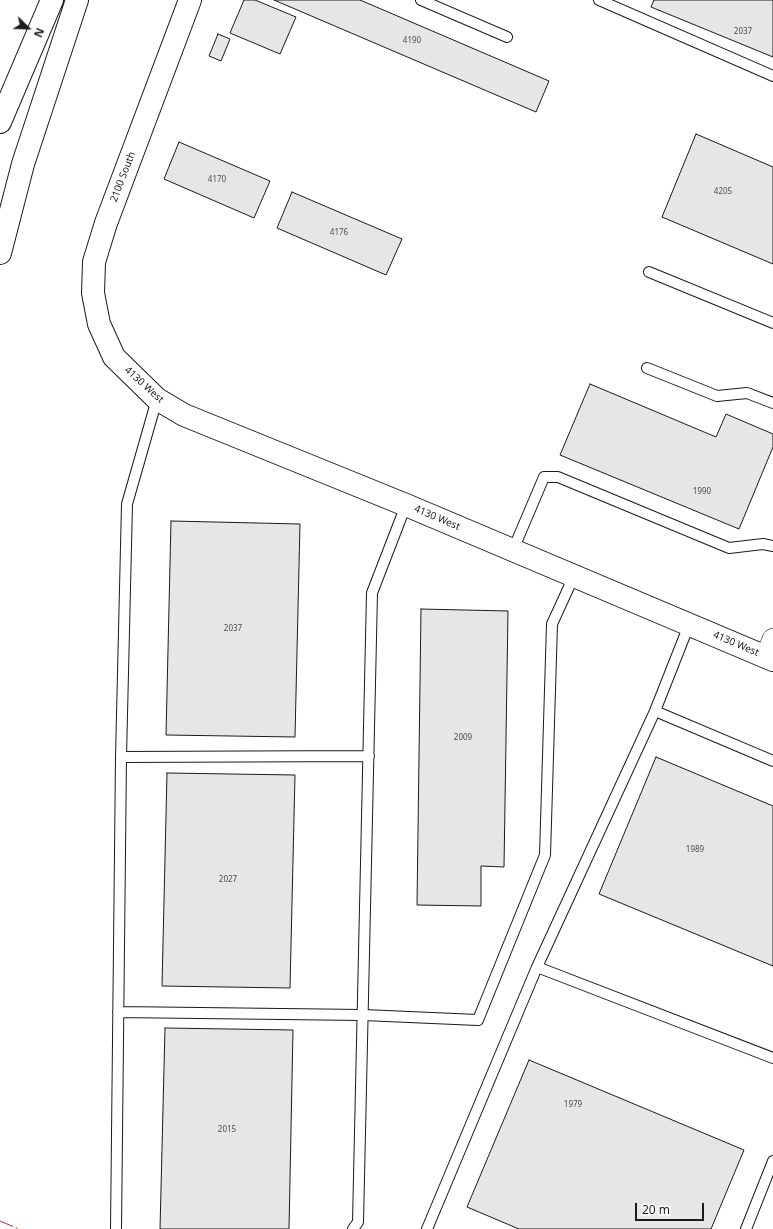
<!DOCTYPE html>
<style>
body{margin:0}
#map{position:relative;width:773px;height:1229px;overflow:hidden;background:#fff;font-family:"Noto Sans",sans-serif}
canvas{display:block}
.north{position:absolute;left:8px;top:8px;width:40px;height:40px;-webkit-text-stroke:3px #fff;paint-order:stroke;rotate:113deg;font-size:11px;font-weight:700;line-height:16px;text-align:center;color:#1a1a1a}
.north::after{content:'';display:block;margin:auto;width:14px;height:18px;background:#1a1a1a;clip-path:polygon(50% 0,100% 100%,50% 72%,0 100%)}
.scale{position:absolute;left:635px;top:1203px;width:69px;height:18px;box-sizing:border-box;border:2px solid #1a1a1a;border-top:0;padding-left:5px;font-size:12px;line-height:14px;white-space:nowrap;color:#1a1a1a;-webkit-text-stroke:3px #fff;paint-order:stroke}
</style>
<div id="map">
<canvas width="773" height="1229"></canvas>
<div class="north">N</div>
<div class="scale">20 m</div>
</div>
<script>
const context = document.querySelector('canvas').getContext('2d');
context.lineJoin = 'round';
function fillPath(path, color) {
  context.fillStyle = color;
  context.fill(path, 'evenodd');
}
function toPath(rows) {
  const path = new Path2D();
  for (const r of rows) {
    path.moveTo(r[0], r[1]);
    for (let i = 2; i < r.length; i += 2) path.lineTo(r[i], r[i + 1]);
  }
  return path;
}
function strokePath(path, color, width, dash) {
  context.strokeStyle = color;
  context.lineWidth = width;
  context.lineCap = dash ? 'butt' : 'round';
  context.setLineDash(dash || []);
  context.stroke(path);
}
function drawText(font, color, halo, rows, align = 'center') {
  context.font = font + ' "Noto Sans",sans-serif';
  context.lineWidth = 3;
  context.setLineDash([]);
  context.textBaseline = 'middle';
  context.strokeStyle = halo;
  context.fillStyle = color;
  for (const [text, x, y, turn = 0] of rows) {
    context.save();
    context.translate(x, y);
    context.rotate((+turn || 0) * Math.PI / 180);
    context.textAlign = isNaN(turn) ? turn : align;
    if (halo) context.strokeText(text, 0, 0);
    context.fillText(text, 0, 0);
    context.restore();
  }
}
const building = toPath([
 [244,0,255,0,296,17,280,54,230,33,244,0],
 [274,0,360,0,549,81,536,112,274,0],
 [654,0,773,0,773,57,651,7,654,0],
 [218,34,230,39,221,61,209,56,218,34],
 [696,134,773,167,773,264,662,217,696,134],
 [179,142,270,181,254,218,164,179,179,142],
 [292,192,402,239,386,275,277,228,292,192],
 [590,384,716,437,726,414,773,434,773,447,739,529,560,455,590,384],
 [171,521,300,524,295,737,166,735,171,521],
 [421,609,508,611,504,867,481,866,481,906,417,905,421,609],
 [656,757,773,806,773,966,599,894,656,757],
 [167,773,295,775,290,988,162,986,167,773],
 [165,1028,293,1030,289,1229,160,1229,165,1028],
 [529,1060,744,1150,711,1229,519,1229,467,1207,529,1060]
]);
const lane = toPath([
 [421,0,507,37],
 [599,0,773,76],
 [649,272,773,323],
 [647,368,717,396,747,393,773,403],
 [513,550,544,477,558,477,729,548,763,544,773,546],
 [689,625,655,711,773,761],
 [121,757,369,756],
 [537,967,773,1058],
 [118,1012,363,1015,478,1020,545,855,552,624,574,576],
 [116,1229,121,757,127,504,157,399],
 [353,1229,358,1222,372,593,406,505],
 [427,1229,537,967,655,711],
 [746,1229,773,1161]
]);
const street = toPath([
 [766,657,773,639]
]);
const secondary = toPath([
 [190,0,106,223,94,262,93,293,99,324,114,357,157,399,184,415,406,505,773,660]
]);
const highway = toPath([
 [0,122,52,0],
 [0,253,23,164,77,0]
]);
const power = toPath([
 [0,1221,19,1229]
]);
const numberNames = [
 ["2037",743,32],
 ["4190",412,41],
 ["4170",217,180],
 ["4205",723,192],
 ["4176",339,233],
 ["1990",702,492],
 ["2037",233,629],
 ["2009",463,738],
 ["1989",695,850],
 ["2027",228,880],
 ["1979",573,1105],
 ["2015",227,1130]
];
const streetNames = [
 ["2100 South",123,177,-69],
 ["4130 West",144,385,42],
 ["4130 West",437,518,23],
 ["4130 West",736,644,23]
];
fillPath(building, '#e6e6e6');
strokePath(building, '#1a1a1a', 1);
strokePath(lane, '#1a1a1a', 12);
strokePath(street, '#1a1a1a', 22);
strokePath(secondary, '#1a1a1a', 24);
strokePath(highway, '#1a1a1a', 24);
strokePath(lane, '#fff', 10);
strokePath(street, '#fff', 21);
strokePath(secondary, '#fff', 22);
strokePath(highway, '#fff', 22);
strokePath(power, '#c62828', 1, [14, 3, 2, 3]);
drawText('8px', '#4d4d4d', null, numberNames);
drawText('10px', '#1a1a1a', '#fff', streetNames);
</script>
